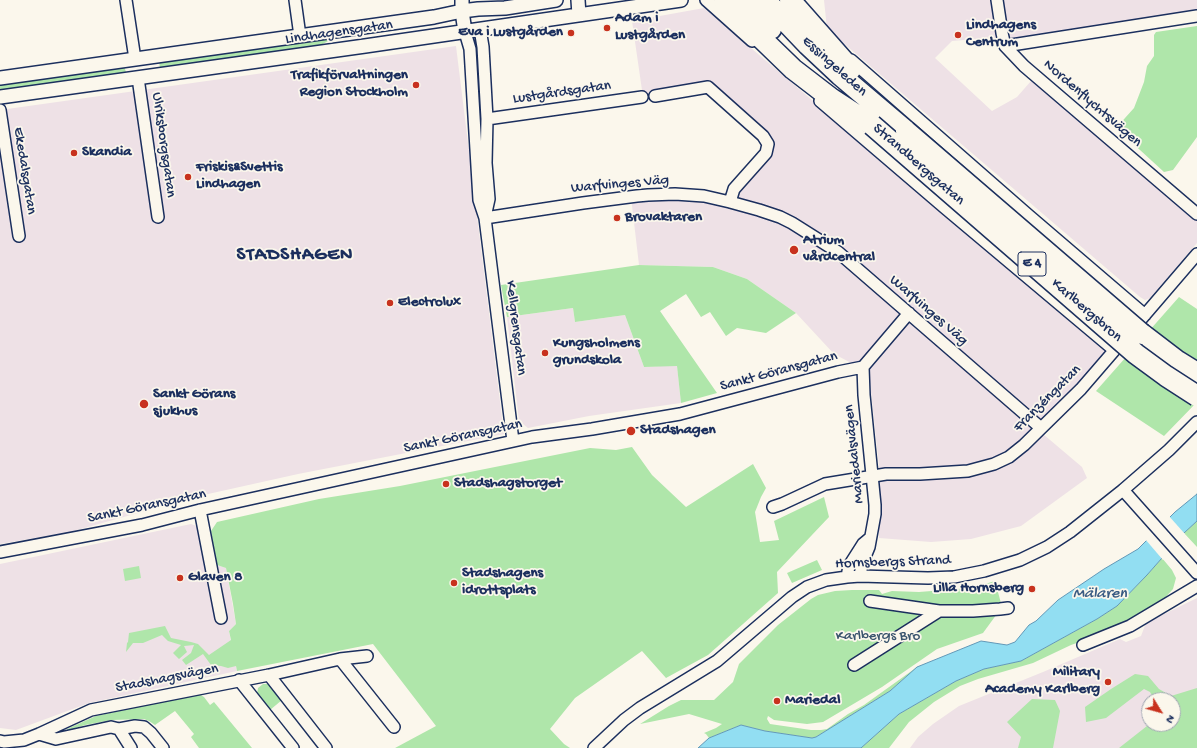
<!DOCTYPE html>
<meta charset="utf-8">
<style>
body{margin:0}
#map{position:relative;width:1197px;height:748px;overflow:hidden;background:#fbf7ec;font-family:"Gochi Hand",sans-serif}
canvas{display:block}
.north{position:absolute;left:1141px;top:692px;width:40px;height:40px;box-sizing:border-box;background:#fbf7ec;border:1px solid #a1a7b3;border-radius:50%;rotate:127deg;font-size:11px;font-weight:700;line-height:16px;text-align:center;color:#1b2f5e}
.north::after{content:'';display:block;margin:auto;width:14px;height:18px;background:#c8321e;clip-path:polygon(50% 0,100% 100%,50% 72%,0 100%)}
</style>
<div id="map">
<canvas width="1197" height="748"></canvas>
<div class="north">N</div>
</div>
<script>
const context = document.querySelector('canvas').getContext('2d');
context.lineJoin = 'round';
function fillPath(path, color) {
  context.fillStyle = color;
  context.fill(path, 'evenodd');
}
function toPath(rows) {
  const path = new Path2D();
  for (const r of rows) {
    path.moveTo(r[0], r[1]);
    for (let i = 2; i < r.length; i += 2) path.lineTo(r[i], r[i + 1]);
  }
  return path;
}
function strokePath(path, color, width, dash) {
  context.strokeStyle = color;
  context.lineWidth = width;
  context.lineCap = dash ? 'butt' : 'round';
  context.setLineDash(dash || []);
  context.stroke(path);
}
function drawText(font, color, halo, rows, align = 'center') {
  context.font = font + ' "Gochi Hand",sans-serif';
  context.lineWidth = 3.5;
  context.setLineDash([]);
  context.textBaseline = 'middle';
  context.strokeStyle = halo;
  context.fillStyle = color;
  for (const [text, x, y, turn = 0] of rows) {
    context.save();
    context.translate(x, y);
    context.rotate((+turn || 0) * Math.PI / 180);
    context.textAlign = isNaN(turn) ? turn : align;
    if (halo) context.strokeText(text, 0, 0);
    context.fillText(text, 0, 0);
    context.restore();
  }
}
const built = toPath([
 [824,0,1197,0,1197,16,1008,46,1002,39,978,45,977,39,952,41,935,58,992,111,1017,97,1038,73,1197,212,1197,243,1150,298,1145,300,1140,297,827,29],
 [704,8,1109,353,1043,434,1082,467,1087,478,1021,526,971,539,931,542,879,538,879,466,870,383,859,367,834,354,796,313,747,279,713,267,639,265,631,197,722,200,767,142,704,89,643,97,632,21],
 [456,46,504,434,298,474,199,496,70,532,0,544,0,110],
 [573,308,575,322,625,315,644,367,677,365,681,403,589,416,528,428,519,421,507,317],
 [191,524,211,531,217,565,226,568,236,624,229,631,237,671,89,703,16,730,0,728,0,564],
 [1197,598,1197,748,910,748,918,737,933,724,959,706,1043,672,1120,639,1126,642,1141,636,1146,623],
 [1149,700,1173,700,1173,724,1149,724]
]);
const green = toPath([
 [432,22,433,25,332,39,319,46,160,69,159,61],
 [1197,26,1197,137,1173,170,1164,172,1116,128,1134,108,1144,82,1147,66,1154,56,1154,35,1156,32],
 [124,66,126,72,125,74,0,92,0,83],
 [639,265,713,267,747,279,796,313,766,333,737,328,726,336,710,312,701,317,686,294,660,311,717,393,681,403,677,366,644,367,625,315,575,322,573,308,507,317,501,285],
 [1179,297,1197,309,1197,402,1164,436,1096,391],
 [632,447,652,475,686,507,753,464,766,488,761,497,755,512,760,542,779,540,774,521,824,497,829,517,777,572,778,593,708,655,666,678,642,651,575,698,550,729,564,744,570,748,395,748,436,726,373,644,237,671,236,666,228,668,221,666,211,665,203,654,186,665,182,660,191,653,194,645,184,646,187,652,179,659,173,653,181,645,168,641,162,635,143,643,133,643,126,652,127,643,128,642,129,633,165,626,171,638,191,642,198,644,209,655,231,640,229,631,236,624,233,604,226,568,217,565,211,531,217,522,319,499,400,486,590,448,616,450],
 [1197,521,1197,547,1184,533],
 [1162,558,1172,570,1176,578,1173,589,1163,600,1136,616,1094,637,1071,645,1033,663,978,679,960,686,934,702,909,722,889,748,861,748,899,714,956,681,984,669,1021,661,1097,619,1117,606,1147,575],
 [817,560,822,570,792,583,787,573],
 [139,566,141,578,125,581,123,569],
 [995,581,1002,607,983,633,937,649,882,687,823,722,807,724,774,720,768,716,767,719,770,724,811,730,821,730,827,729,848,714,864,705,917,667,890,691,816,737,812,738,765,731,741,725,709,738,706,734,704,733,716,728,722,724,689,714,640,724,669,706,681,700,714,700,733,682,739,664,778,625,811,599,818,595,835,591,852,590,879,590,882,594,892,591,919,592,957,589,978,586],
 [1135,674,1148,676,1159,689,1171,696,1197,688,1197,748,1119,748,1147,726,1146,721,1149,716,1149,724,1173,724,1173,700,1154,700,1150,692,1144,689,1106,718,1086,722,1085,707,1111,689],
 [263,684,269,684,282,700,270,710,257,694,258,688],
 [199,694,204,697,210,705,214,702,252,748,199,748,191,737,194,734,175,711,155,725,149,721,144,719,112,720,85,725,66,731,67,729,96,716],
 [1032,699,1055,700,1060,711,1053,748,1018,748,1021,737,1007,722]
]);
const water = toPath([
 [1197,494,1197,521,1184,533,1147,575,1117,606,1097,619,1021,661,984,669,956,681,899,714,861,748,698,748,709,738,741,725,765,731,812,738,816,737,890,691,917,667,981,641,1007,645,1015,642,1029,625,1036,621,1058,600,1104,569,1138,549,1175,512,1197,494]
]);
const pier = toPath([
 [1168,515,1185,534,1163,560,1145,539]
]);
const minor = toPath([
 [126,0,135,59],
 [295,0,300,36],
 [706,0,752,41],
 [997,0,1002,33,1005,46,1024,66,1197,214],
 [480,29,483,47,487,119,486,163,489,199,485,217],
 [465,32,470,49,479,200,485,218,513,441],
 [1005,46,1197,16],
 [851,60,1027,214,1145,315],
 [138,78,158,217],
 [655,96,708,87,763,136,768,144,766,153,734,189,730,202],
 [820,101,945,208,1114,350],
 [0,110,19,236],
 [487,119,642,97],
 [485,218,583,203,637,196,648,195,675,194,704,196,730,202,759,210,780,217,792,223,838,252,1041,428],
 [1131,331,1197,254],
 [1123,490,1197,573],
 [773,507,782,504,825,484,886,474,920,474,968,471,994,464,1009,457,1024,445,1081,389,1119,345],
 [200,510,221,618],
 [0,552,142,525,200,510,532,437,592,429,680,414,838,372,863,367,909,313],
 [860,576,862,564,869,547,875,514,875,505,864,395,863,367],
 [847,577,849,566,863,544,869,539],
 [870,601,939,611,973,611,1000,609,1008,608],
 [1083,645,1130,626,1197,586],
 [340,659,367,656],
 [854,665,939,611],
 [269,675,326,748],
 [239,680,293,748],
 [119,729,131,748],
 [39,734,56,739,111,727,119,729,135,726,144,727,151,733,163,748],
 [0,741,4,742,24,740,39,734,91,710,269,675,340,659,394,727],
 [594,748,624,720,640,708,717,661,792,597,807,587,826,580,847,577,860,576,928,578,954,577,984,571,1020,560,1047,547,1070,532,1123,490,1169,450,1197,422]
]);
const tertiary = toPath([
 [462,0,462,11,465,32],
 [578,0,579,15],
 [0,78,434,17,462,11,478,9,505,8,556,0],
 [0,97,365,46,681,0]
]);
const motorway = toPath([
 [724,0,761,38,793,69,832,99,872,125],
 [744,0,771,29],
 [765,0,808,45,840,75,906,131],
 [790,0,851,69],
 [1142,334,1176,360,1197,373]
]);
const motorwayBridge = toPath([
 [872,125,1136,354,1166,376,1197,396],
 [906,131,1142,334]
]);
const markers = [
 [607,28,4,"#c8321e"],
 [571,33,4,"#c8321e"],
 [958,35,4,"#c8321e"],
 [416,85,4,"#c8321e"],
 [74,153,4,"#c8321e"],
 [188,177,4,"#c8321e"],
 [617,218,4,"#c8321e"],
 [794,250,5,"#c8321e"],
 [390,303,4,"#c8321e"],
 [545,353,4,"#c8321e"],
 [144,404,5,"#c8321e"],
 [631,431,5,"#c8321e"],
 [446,484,4,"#c8321e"],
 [180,578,4,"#c8321e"],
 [454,583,4,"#c8321e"],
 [1032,589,4,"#c8321e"],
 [1108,682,4,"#c8321e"],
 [777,701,4,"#c8321e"]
];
const shields = [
 [1032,264,28]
];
const shieldNames = [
 ["E 4",1032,264]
];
const poiNames = [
 ["Adam i",615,19],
 ["Lustgården",615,36],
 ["Lindhagens",966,26],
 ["Centrum",966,43],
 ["Eva i Lustgården",563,33,"right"],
 ["Trafikförvaltningen",408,76,"right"],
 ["Region Stockholm",408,93,"right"],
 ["Skandia",82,153],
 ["Friskis&Svettis",196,168],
 ["Lindhagen",196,185],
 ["Brovaktaren",625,218],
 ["Atrium",803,241],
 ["vårdcentral",803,258],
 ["Electrolux",398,303],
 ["Kungsholmens",553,344],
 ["grundskola",553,361],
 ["Sankt Görans",153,395],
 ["sjukhus",153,412],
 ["Stadshagen",640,431],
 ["Stadshagstorget",454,484],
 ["Stadshagens",462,574],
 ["idrottsplats",462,591],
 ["Glaven 8",188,578],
 ["Lilla Hornsberg",1024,589,"right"],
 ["Military",1100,673,"right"],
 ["Academy Karlberg",1100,690,"right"],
 ["Mariedal",785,701]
];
const streetNames = [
 ["Lindhagensgatan",339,33,-8],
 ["Essingeleden",834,67,42],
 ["Lustgårdsgatan",562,93,-8],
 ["Nordenflychtsvägen",1092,104,41],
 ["Ulriksborgsgatan",163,145,82],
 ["Strandbergsgatan",918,165,41],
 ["Ekedalsgatan",24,171,81],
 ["Warfvinges Väg",620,185,-5],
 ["Warfvinges Väg",928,311,41],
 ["Karlbergsbron",1086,311,41],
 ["Kellgrensgatan",515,328,83],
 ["Sankt Göransgatan",779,372,-15],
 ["Franzéngatan",1048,399,-45],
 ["Sankt Göransgatan",463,437,-12],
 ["Mariedalsvägen",855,454,-96],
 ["Sankt Göransgatan",147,507,-12],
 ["Hornsbergs Strand",893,563,-2],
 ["Stadshagsvägen",167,679,-11]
];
const parkNames = [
 ["Karlbergs Bro",878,637]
];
const waterNames = [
 ["Mälaren",1100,595]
];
const districtNames = [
 ["STADSHAGEN",295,256]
];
fillPath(built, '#eee1e6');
fillPath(green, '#afe6aa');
fillPath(water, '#92def2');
strokePath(water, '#6298b7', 1);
fillPath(pier, '#fbf7ec');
strokePath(minor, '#1b2f5e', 14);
strokePath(tertiary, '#1b2f5e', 16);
strokePath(motorway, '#1b2f5e', 23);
strokePath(minor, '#fbf7ec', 11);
strokePath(tertiary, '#fbf7ec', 13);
strokePath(motorway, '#fbf7ec', 20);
strokePath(motorwayBridge, '#1b2f5e', 23, []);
strokePath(motorwayBridge, '#fbf7ec', 20);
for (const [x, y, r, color] of markers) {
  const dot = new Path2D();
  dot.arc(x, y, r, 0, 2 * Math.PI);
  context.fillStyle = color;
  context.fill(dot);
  strokePath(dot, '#fbf7ec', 1.5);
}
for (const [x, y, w] of shields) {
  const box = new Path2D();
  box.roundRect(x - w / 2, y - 12, w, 24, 3);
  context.fillStyle = '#fbf7ec';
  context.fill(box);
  strokePath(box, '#1b2f5e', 1);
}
drawText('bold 14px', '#1b2f5e', null, shieldNames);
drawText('bold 15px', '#1b2f5e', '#fbf7ec', poiNames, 'left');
drawText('15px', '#1b2f5e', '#fbf7ec', streetNames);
drawText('15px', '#39546d', '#fbf7ec', parkNames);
drawText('italic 16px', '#395b83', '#fbf7ec', waterNames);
context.letterSpacing = '1px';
drawText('bold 19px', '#1b2f5e', '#fbf7ec', districtNames);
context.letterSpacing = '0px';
</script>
